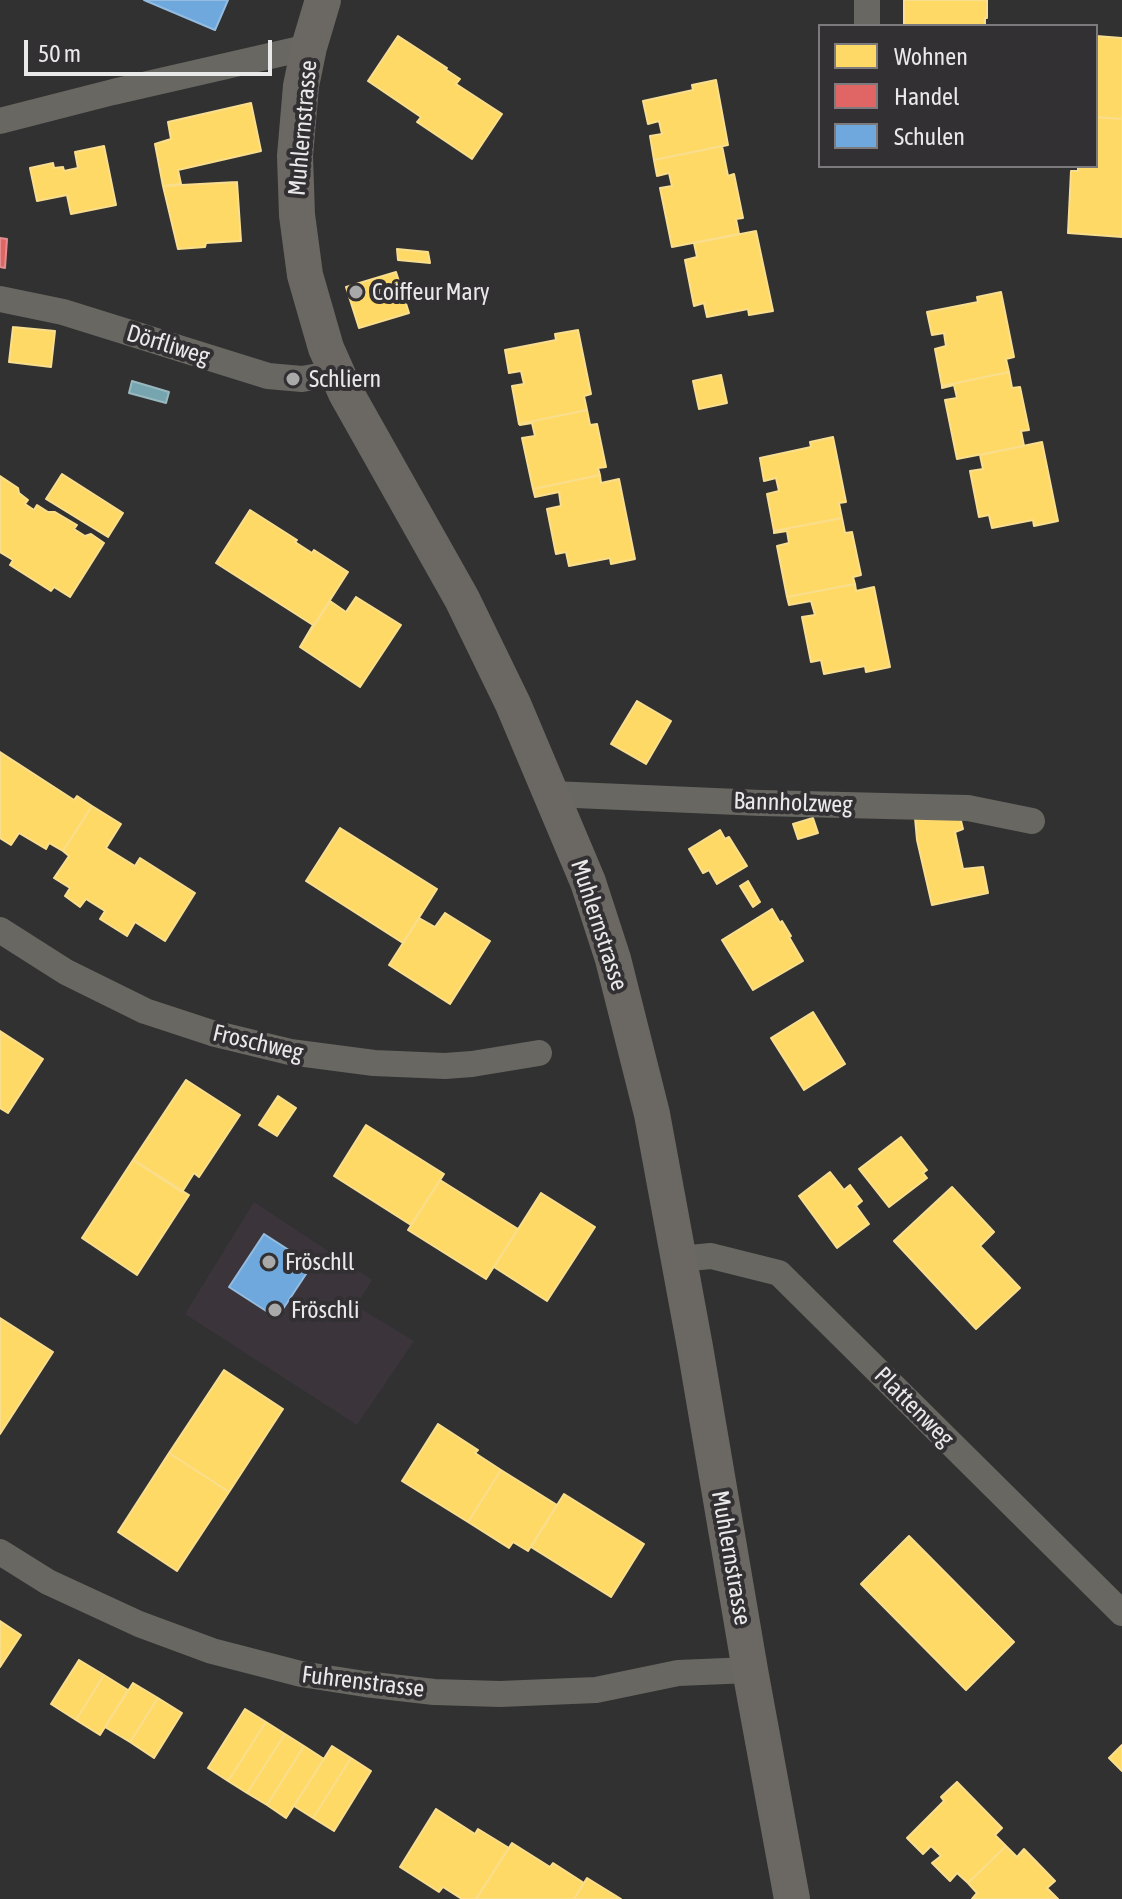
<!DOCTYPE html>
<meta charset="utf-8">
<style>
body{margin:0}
#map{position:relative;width:1122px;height:1899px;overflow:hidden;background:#313131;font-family:"Asap Condensed",sans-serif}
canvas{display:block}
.legend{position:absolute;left:818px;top:24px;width:280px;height:144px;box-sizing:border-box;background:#323032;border:2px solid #7c7a7c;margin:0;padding:10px 14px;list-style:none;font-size:24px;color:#eae9ea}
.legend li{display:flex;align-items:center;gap:16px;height:40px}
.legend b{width:40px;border:2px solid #7c7a7c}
.scale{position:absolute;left:24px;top:40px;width:248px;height:36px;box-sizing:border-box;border:4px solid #eae9ea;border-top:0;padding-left:10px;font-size:24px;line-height:28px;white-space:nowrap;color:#eae9ea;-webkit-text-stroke:6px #323032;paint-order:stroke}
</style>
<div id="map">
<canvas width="1122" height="1899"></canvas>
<ul class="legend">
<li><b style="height:22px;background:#ffd966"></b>Wohnen</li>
<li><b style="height:22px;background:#e06666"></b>Handel</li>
<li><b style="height:22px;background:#6fa8dc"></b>Schulen</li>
</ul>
<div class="scale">50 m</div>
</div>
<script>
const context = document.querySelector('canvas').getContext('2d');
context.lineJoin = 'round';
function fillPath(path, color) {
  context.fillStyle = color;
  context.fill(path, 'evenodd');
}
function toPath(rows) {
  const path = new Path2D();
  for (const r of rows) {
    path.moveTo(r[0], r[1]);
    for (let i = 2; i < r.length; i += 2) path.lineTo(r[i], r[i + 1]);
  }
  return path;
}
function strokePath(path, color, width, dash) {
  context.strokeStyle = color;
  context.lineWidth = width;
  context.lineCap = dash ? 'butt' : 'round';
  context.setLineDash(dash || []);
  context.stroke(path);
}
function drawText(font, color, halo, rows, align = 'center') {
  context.font = font + ' "Asap Condensed",sans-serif';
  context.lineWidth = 8;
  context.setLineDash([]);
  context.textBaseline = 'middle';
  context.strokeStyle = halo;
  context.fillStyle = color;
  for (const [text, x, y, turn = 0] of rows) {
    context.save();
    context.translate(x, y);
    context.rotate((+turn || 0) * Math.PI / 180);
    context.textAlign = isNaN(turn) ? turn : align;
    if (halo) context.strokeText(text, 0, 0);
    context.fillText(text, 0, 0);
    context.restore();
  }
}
const built = toPath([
 [254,1202,372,1280,356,1306,414,1341,357,1425,185,1314]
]);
const homes = toPath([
 [904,0,987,0,987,18,985,18,985,26,904,26,904,0],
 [398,36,447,68,445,69,460,79,456,84,502,114,472,159,417,122,421,117,368,81,398,36],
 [1096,36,1122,38,1122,119,1096,117,1096,36],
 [716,80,728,145,654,160,650,136,662,134,659,121,648,124,643,101,693,90,692,85,716,80],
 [251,103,261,151,178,170,181,184,163,186,155,144,171,139,168,122,251,103],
 [1096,117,1122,119,1122,237,1068,233,1071,171,1078,171,1078,166,1096,166,1096,117],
 [104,146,116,205,71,214,67,195,37,201,30,168,53,163,54,168,63,167,64,171,78,168,75,152,104,146],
 [722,146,728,176,734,174,743,218,736,219,739,234,672,247,660,188,672,186,669,173,657,176,654,160,722,146],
 [237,182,241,241,206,243,205,247,178,249,163,186,237,182],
 [756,231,773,311,749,315,748,309,707,317,704,303,694,306,685,260,697,257,694,243,756,231],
 [397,249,428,252,430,263,398,260,397,249],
 [396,272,409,313,359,328,346,287,396,272],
 [1001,292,1014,357,1006,359,1009,372,942,386,935,349,946,346,944,333,932,335,927,312,978,302,977,297,1001,292],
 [13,327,55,331,51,367,9,362,13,327],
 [578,330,591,394,584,396,587,410,519,424,512,386,524,384,521,371,509,373,505,350,556,340,555,334,578,330],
 [1009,372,1012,388,1020,387,1029,430,1021,431,1024,446,957,459,945,400,957,398,954,385,942,388,942,386,1009,372],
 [721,375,727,403,699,409,693,381,721,375],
 [587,410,590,425,597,424,606,467,598,468,600,475,533,489,522,438,535,436,532,423,520,425,519,424,587,410],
 [833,437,846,502,839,503,842,518,774,531,767,494,779,491,776,478,764,481,760,458,811,447,810,442,833,437],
 [1042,442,1058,521,1034,526,1033,520,992,528,989,515,979,517,970,471,983,469,980,455,1042,442],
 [62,474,123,513,108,537,46,499,62,474],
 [600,475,601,483,619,479,635,559,611,564,610,558,569,566,566,552,556,554,547,509,561,506,559,492,535,497,533,489,600,475],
 [0,476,18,488,19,493,28,500,25,504,34,510,37,505,48,512,55,512,77,525,74,529,85,536,91,534,104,543,70,597,54,587,51,591,10,565,13,560,0,552,0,476],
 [250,510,297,540,295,542,312,553,314,550,348,572,300,647,313,625,216,563,250,510],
 [842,518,845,533,852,532,861,575,853,577,855,584,787,597,777,546,789,543,787,531,774,533,774,531,842,518],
 [855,584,856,591,874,587,890,667,866,672,865,666,824,674,821,660,811,662,802,617,815,615,811,601,789,605,787,597,855,584],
 [356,597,401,625,360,687,300,647,330,601,346,612,356,597],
 [637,701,671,721,646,764,611,744,637,701],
 [0,752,74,800,77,796,92,806,63,851,49,843,46,849,19,833,11,845,0,838,0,752],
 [92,806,121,824,106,848,135,866,140,858,195,893,165,941,135,922,127,936,100,919,105,911,86,899,80,907,65,896,70,888,54,878,69,856,63,851,92,806],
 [960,817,963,829,955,832,963,869,983,867,988,893,932,905,917,840,915,818,960,817],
 [813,818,818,833,798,839,793,824,813,818],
 [340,828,437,889,403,943,306,881,340,828],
 [720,830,725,839,729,837,747,866,717,884,709,870,703,873,689,849,720,830],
 [748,881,760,902,753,907,740,886,748,881],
 [772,909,780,923,782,921,791,936,789,937,803,961,753,990,722,940,772,909],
 [445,913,490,941,450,1004,389,965,419,918,435,927,445,913],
 [813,1012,845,1064,804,1090,771,1038,813,1012],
 [0,1031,43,1059,8,1113,0,1108,0,1031],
 [186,1080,240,1115,199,1177,194,1173,182,1192,133,1160,186,1080],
 [278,1096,296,1108,277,1136,259,1125,278,1096],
 [366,1125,444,1174,411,1225,334,1176,366,1125],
 [901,1137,927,1170,923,1173,927,1178,889,1207,859,1169,901,1137],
 [133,1160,189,1195,137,1275,82,1238,133,1160],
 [830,1172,844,1190,850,1185,862,1201,856,1206,869,1224,837,1248,799,1196,830,1172],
 [440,1180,518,1229,486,1279,408,1230,440,1180],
 [952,1187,994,1232,980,1246,1020,1288,976,1329,894,1241,952,1187],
 [541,1193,595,1227,547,1301,494,1267,541,1193],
 [0,1318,53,1352,0,1434,0,1318],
 [224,1370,283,1409,229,1492,169,1453,224,1370],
 [438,1424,478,1450,475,1453,501,1470,468,1522,402,1481,438,1424],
 [169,1453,229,1492,177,1571,118,1532,169,1453],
 [501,1470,557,1505,528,1551,513,1542,509,1548,468,1522,501,1470],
 [564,1494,644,1544,611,1597,531,1547,564,1494],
 [909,1536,1014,1642,966,1690,861,1584,909,1536],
 [0,1621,21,1635,0,1667,0,1621],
 [79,1660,104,1675,76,1720,51,1704,79,1660],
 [104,1675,128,1690,100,1735,76,1720,104,1675],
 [133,1683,158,1698,130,1742,105,1727,133,1683],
 [158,1698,182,1713,154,1758,130,1742,158,1698],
 [245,1709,266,1722,228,1781,208,1768,245,1709],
 [266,1722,285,1734,247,1793,228,1781,266,1722],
 [285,1734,304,1746,267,1805,247,1793,285,1734],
 [1122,1745,1122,1771,1109,1758,1122,1745],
 [304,1746,324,1759,286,1818,267,1805,304,1746],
 [332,1746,351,1758,313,1818,294,1806,332,1746],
 [351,1758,371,1771,334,1831,313,1818,351,1758],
 [957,1782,1002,1828,995,1835,1006,1846,968,1883,957,1873,950,1881,932,1863,941,1856,931,1846,923,1854,907,1838,944,1801,941,1797,957,1782],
 [436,1809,475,1834,478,1829,509,1848,476,1899,462,1899,443,1887,439,1892,400,1867,436,1809],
 [512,1843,550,1867,553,1863,584,1883,574,1899,476,1899,512,1843],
 [1006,1846,1017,1857,1024,1849,1055,1881,1047,1888,1058,1899,972,1899,977,1893,968,1883,1006,1846],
 [587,1878,621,1899,574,1899,587,1878]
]);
const shops = toPath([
 [0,238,7,239,5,268,0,267,0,238]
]);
const schools = toPath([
 [144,0,228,0,215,30,144,0],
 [264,1234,312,1265,277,1318,229,1287,264,1234]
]);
const public = toPath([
 [132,381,169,392,166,403,129,393,132,381]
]);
const street = toPath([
 [867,0,867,26],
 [0,121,113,92,309,47],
 [0,299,63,312,268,376,302,379,336,373],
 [552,794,761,803,968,808,1032,821],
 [0,930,66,972,145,1011,212,1033,290,1052,374,1063,445,1066,472,1064,539,1053],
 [679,1259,711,1256,779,1273,1122,1613],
 [0,1552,48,1582,139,1624,212,1651,301,1674,365,1684,434,1692,500,1694,596,1690,678,1673,750,1670]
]);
const secondary = toPath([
 [323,0,309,47,301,86,295,156,297,215,305,275,326,348,346,393,462,599,513,704,588,882,613,959,652,1114,695,1347,750,1670,792,1899]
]);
const markers = [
 [356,292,8,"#a9a9a9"],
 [293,379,8,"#a9a9a9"],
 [269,1262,8,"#a9a9a9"],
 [275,1310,8,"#a9a9a9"]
];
const streetNames = [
 ["Muhlernstrasse",303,128,-85],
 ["Dörfliweg",168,345,17],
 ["Bannholzweg",793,803,2],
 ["Muhlernstrasse",599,925,72],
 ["Froschweg",258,1043,13],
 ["Plattenweg",914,1407,45],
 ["Muhlernstrasse",731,1558,80],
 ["Fuhrenstrasse",363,1682,7]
];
const poiNames = [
 ["Coiffeur Mary",372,292],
 ["Schliern",309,379],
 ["Fröschll",285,1262],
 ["Fröschli",291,1310]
];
fillPath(built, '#3b353b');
fillPath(homes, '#ffd966');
strokePath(homes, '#f9de8e', 2);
fillPath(shops, '#e06666');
strokePath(shops, '#e38d8e', 2);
fillPath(schools, '#6fa8dc');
strokePath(schools, '#94bce0', 2);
fillPath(public, '#76a5af');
strokePath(public, '#99b9c1', 2);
strokePath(street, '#686762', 26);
strokePath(secondary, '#6b6863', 36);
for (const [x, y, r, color] of markers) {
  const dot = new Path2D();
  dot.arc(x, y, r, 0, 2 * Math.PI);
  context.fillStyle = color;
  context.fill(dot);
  strokePath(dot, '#323032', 3);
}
drawText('24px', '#eae9ea', '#323032', streetNames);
drawText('24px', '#eae9ea', '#323032', poiNames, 'left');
</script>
